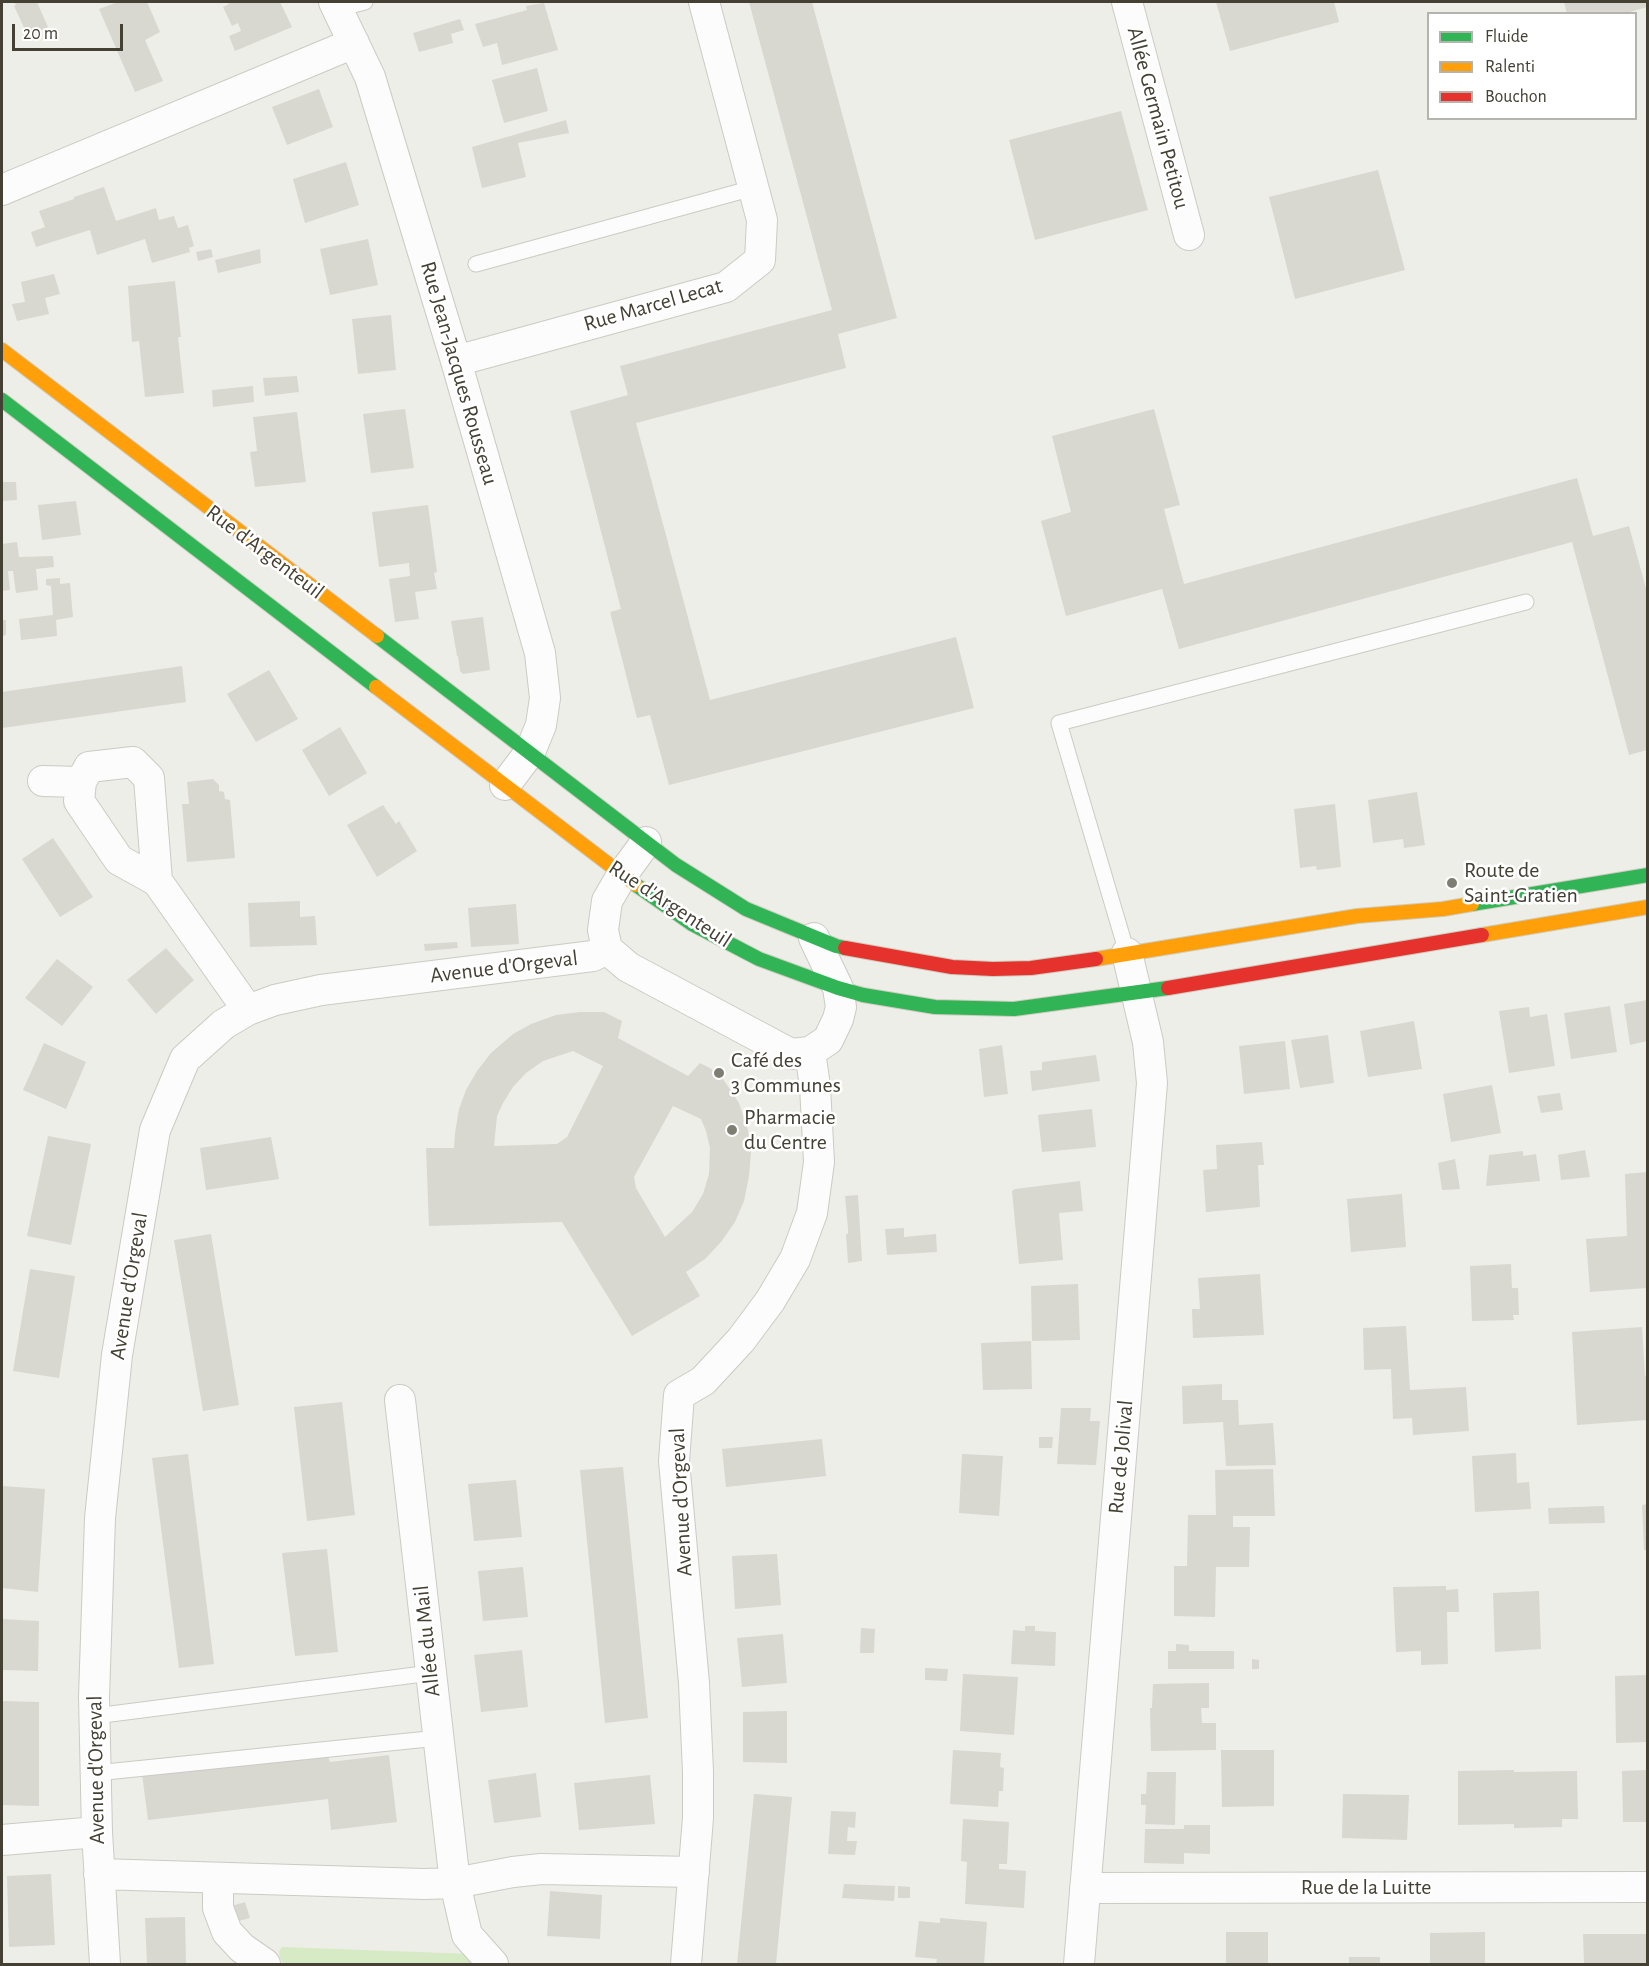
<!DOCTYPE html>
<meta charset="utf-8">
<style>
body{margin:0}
#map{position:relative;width:1649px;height:1966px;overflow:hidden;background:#eeeee8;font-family:"Alegreya Sans",sans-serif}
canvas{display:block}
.frame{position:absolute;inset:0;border:3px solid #444034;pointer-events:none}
.legend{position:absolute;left:1427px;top:12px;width:210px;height:108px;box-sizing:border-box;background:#fff;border:2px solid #b4b3ae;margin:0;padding:8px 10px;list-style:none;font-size:18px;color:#444034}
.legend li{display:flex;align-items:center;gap:12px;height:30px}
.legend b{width:30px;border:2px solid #b4b3ae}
.scale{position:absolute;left:12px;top:24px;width:111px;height:27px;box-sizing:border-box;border:3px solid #444034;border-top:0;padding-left:8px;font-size:18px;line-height:21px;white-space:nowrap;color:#444034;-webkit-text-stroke:4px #fff;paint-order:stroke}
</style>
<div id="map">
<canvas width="1649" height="1966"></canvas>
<div class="frame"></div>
<ul class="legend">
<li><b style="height:8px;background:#30b455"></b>Fluide</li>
<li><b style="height:8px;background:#ff9f0a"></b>Ralenti</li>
<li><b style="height:8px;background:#e5322d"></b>Bouchon</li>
</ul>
<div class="scale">20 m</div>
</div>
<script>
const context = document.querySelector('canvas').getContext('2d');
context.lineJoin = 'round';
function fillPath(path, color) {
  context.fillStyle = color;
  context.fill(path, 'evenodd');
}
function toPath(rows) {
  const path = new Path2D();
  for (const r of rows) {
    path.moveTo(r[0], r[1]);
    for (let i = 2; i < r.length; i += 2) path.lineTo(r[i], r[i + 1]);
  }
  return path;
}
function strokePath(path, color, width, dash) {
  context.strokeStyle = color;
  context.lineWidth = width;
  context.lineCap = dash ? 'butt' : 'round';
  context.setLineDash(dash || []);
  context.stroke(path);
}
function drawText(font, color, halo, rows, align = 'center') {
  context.font = font + ' "Alegreya Sans",sans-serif';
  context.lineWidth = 5;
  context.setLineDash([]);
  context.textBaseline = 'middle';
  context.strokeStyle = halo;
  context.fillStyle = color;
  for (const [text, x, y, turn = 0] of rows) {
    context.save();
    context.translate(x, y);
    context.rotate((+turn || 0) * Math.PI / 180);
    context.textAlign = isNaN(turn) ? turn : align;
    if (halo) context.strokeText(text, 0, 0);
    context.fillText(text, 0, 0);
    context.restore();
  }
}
const green = toPath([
 [282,1947,473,1954,481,1964,284,1964,280,1959,279,1951]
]);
const building = toPath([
 [14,2,37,2,48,27,28,36,14,6,16,5],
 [118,2,147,2,160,32,145,40,163,81,135,92,99,9],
 [228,2,280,2,292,27,235,51,229,36,241,31,238,23,232,26,223,7,229,4],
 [749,2,812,2,897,318,838,334,846,368,636,423,710,700,956,637,974,708,669,785,650,715,637,718,610,612,621,609,570,411,628,395,620,366,832,310],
 [1216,2,1334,2,1339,22,1230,51],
 [1564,2,1647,2,1647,7,1623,14,1567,14],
 [544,3,558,50,502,65,497,43,483,47,475,24,527,10,526,6],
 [460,19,464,30,451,34,453,43,419,52,413,33],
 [537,68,548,111,504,123,492,80],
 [319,89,333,127,287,145,272,107],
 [1121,111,1148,210,1035,240,1009,140],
 [566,120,569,133,518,143,526,177,482,188,472,147],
 [346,162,359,205,305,223,293,179],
 [1378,170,1405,270,1295,299,1269,197],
 [104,187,116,221,156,208,159,220,174,216,178,228,188,225,194,246,189,248,190,252,152,263,145,239,97,255,90,230,36,247,31,232,45,227,39,211,74,199,74,197],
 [368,239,378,285,330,295,320,249],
 [211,249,213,257,198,261,196,252],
 [260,249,261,263,218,273,215,260],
 [54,274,60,294,45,298,49,314,17,321,12,304,25,302,21,282],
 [175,281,181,337,178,337,184,393,145,397,139,341,132,342,128,286],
 [391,315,396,370,358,374,352,319],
 [297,376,299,392,265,396,263,378],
 [253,386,254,402,213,407,212,390],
 [405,409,414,468,371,473,363,414],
 [1154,409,1180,505,1164,509,1184,584,1577,478,1593,536,1629,526,1647,592,1647,750,1629,755,1572,542,1179,649,1162,589,1066,616,1041,521,1071,512,1052,436],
 [297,412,306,482,255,487,250,452,257,451,253,417],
 [2,482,16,482,17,500,2,501],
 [76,501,81,535,42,540,38,505],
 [428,505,437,572,434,573,437,589,415,592,419,619,395,622,389,579,410,576,409,563,379,567,372,512],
 [17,542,19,557,53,556,54,567,36,569,38,590,16,593,13,571,8,571,10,590,2,591,2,544],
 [60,578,60,584,70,583,73,617,56,620,57,636,21,640,19,619,53,615,51,586,46,585,46,579],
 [483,617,490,670,463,674,460,671,458,656,457,656,451,621],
 [2,620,6,620,6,635,2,636],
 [182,666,186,702,2,728,2,692],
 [269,670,298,719,256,742,227,694],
 [340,727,367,773,329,796,302,750],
 [213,779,219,785,219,791,224,792,225,799,230,800,235,858,187,862,182,804,189,804,187,782],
 [1417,792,1425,845,1404,848,1403,839,1373,843,1368,800],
 [1335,804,1341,867,1317,870,1316,866,1300,868,1294,809],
 [383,805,396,824,399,821,417,851,377,877,347,825],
 [53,838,93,897,60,917,22,859],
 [300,901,300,917,315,916,317,945,250,947,248,903],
 [516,904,519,944,471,947,468,908],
 [457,942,458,948,425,951,424,944],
 [166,948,194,980,156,1014,127,980],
 [57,959,93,987,62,1026,25,998],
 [1647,1000,1647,1041,1630,1045,1624,1004],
 [1610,1006,1617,1052,1571,1059,1564,1013],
 [1529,1007,1530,1017,1547,1014,1555,1066,1509,1073,1499,1011],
 [580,1012,604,1012,622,1021,618,1038,688,1076,700,1063,719,1073,739,1103,748,1130,751,1152,749,1176,744,1201,735,1222,721,1242,705,1259,686,1272,700,1296,632,1336,562,1222,429,1226,426,1148,454,1148,455,1133,459,1109,466,1090,477,1071,491,1053,513,1034,531,1024,556,1015],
 [573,1051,603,1066,567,1137,557,1144,494,1146,497,1116,503,1103,513,1087,526,1073,543,1061],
 [673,1106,701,1119,706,1131,710,1148,709,1174,703,1194,692,1212,665,1237,636,1188,634,1177],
 [1414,1021,1422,1069,1368,1077,1360,1031],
 [1328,1035,1334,1083,1300,1088,1291,1040],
 [1285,1041,1290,1089,1244,1094,1239,1046],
 [44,1043,86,1062,66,1109,23,1090],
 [1002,1045,1008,1094,984,1097,979,1049],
 [1096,1055,1100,1081,1032,1091,1030,1071,1042,1070,1042,1062],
 [1492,1085,1501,1133,1451,1142,1443,1094],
 [1560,1093,1563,1110,1541,1113,1537,1096],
 [1092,1109,1096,1147,1042,1152,1038,1115],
 [48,1136,91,1144,71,1245,27,1236],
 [271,1137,279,1179,206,1190,200,1148],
 [1262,1142,1264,1165,1258,1165,1260,1207,1206,1212,1203,1170,1217,1169,1216,1145],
 [1585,1150,1590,1177,1561,1180,1558,1155],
 [1523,1151,1523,1156,1536,1154,1540,1181,1486,1186,1489,1155],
 [1455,1159,1460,1189,1442,1190,1438,1163],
 [1647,1172,1647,1288,1590,1292,1586,1239,1627,1236,1625,1174],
 [1080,1181,1083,1211,1059,1213,1063,1260,1019,1264,1012,1191,1015,1189],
 [1402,1194,1406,1247,1351,1252,1347,1199],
 [858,1195,862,1261,848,1263,846,1234,848,1234,848,1229,845,1196],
 [904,1228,904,1237,936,1234,937,1252,887,1255,885,1229],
 [211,1234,239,1405,203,1411,174,1240],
 [1511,1264,1512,1288,1518,1288,1519,1315,1513,1315,1514,1320,1472,1321,1470,1266],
 [30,1269,75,1276,59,1378,13,1371],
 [1260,1274,1264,1335,1193,1338,1192,1309,1200,1309,1198,1278],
 [1078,1284,1080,1340,1032,1341,1031,1286],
 [1406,1326,1410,1390,1466,1387,1469,1431,1413,1435,1412,1418,1393,1419,1391,1369,1364,1370,1363,1328],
 [1642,1327,1645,1376,1647,1375,1647,1420,1577,1425,1572,1332],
 [1031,1341,1032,1389,983,1390,981,1343],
 [1222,1384,1222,1400,1238,1400,1239,1425,1273,1423,1276,1465,1226,1466,1223,1422,1183,1424,1182,1386],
 [342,1402,355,1515,307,1521,294,1407],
 [1061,1408,1091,1408,1090,1421,1100,1421,1096,1465,1057,1464],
 [1039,1437,1053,1437,1052,1448,1039,1448],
 [822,1439,826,1476,726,1487,722,1449],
 [1516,1453,1517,1483,1529,1482,1531,1509,1475,1512,1472,1456],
 [188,1454,214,1664,179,1668,152,1458],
 [962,1454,1003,1456,999,1516,959,1513],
 [623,1467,648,1718,605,1723,580,1470],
 [1273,1469,1275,1516,1233,1516,1233,1527,1250,1527,1249,1567,1216,1567,1215,1617,1174,1616,1174,1566,1187,1566,1188,1515,1216,1515,1215,1470],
 [516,1480,522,1537,474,1541,468,1484],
 [2,1486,45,1489,38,1592,2,1588],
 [1647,1504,1647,1550,1644,1550,1642,1505],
 [1604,1506,1605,1523,1549,1524,1548,1508],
 [327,1549,338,1652,295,1656,282,1553],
 [777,1554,781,1605,735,1609,732,1556],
 [523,1567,528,1617,483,1621,478,1571],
 [1446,1586,1446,1590,1458,1589,1459,1612,1447,1612,1448,1664,1421,1665,1421,1651,1396,1652,1393,1587],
 [1539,1591,1541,1649,1495,1652,1493,1593],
 [2,1619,39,1621,38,1671,2,1670],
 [1025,1626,1035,1626,1035,1631,1056,1632,1055,1666,1011,1664,1013,1630,1025,1631],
 [861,1628,875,1629,874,1653,860,1653],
 [783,1634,787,1683,742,1687,737,1638],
 [1176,1644,1189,1645,1189,1651,1234,1651,1234,1669,1168,1669,1168,1651,1176,1651],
 [522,1650,528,1707,481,1712,474,1655],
 [1252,1659,1259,1660,1259,1669,1252,1669],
 [925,1668,948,1669,947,1681,925,1680],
 [963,1674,1018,1677,1014,1735,960,1731],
 [1647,1675,1647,1742,1616,1743,1615,1676],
 [1209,1683,1209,1708,1201,1708,1202,1723,1216,1723,1216,1750,1151,1751,1150,1708,1152,1708,1153,1684],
 [2,1701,39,1702,39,1806,2,1805],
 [787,1711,787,1763,743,1762,743,1712],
 [953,1750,1001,1753,1000,1767,1004,1768,1003,1791,999,1791,998,1807,950,1804],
 [1221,1750,1274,1750,1274,1806,1222,1807],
 [327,1753,330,1762,389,1755,397,1822,331,1830,328,1799,148,1820,142,1774],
 [1514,1770,1514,1772,1577,1771,1578,1819,1562,1819,1562,1827,1514,1828,1514,1824,1458,1825,1458,1771],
 [1647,1770,1647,1822,1623,1822,1622,1771],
 [1147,1772,1176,1772,1175,1825,1145,1824,1146,1805,1141,1805,1141,1794,1146,1794],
 [536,1773,541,1817,494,1823,488,1780],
 [650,1775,655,1824,579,1830,574,1783],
 [754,1794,792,1797,776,1964,737,1964],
 [1343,1794,1409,1795,1407,1840,1342,1838],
 [831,1811,856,1812,855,1828,848,1827,847,1841,857,1841,855,1855,828,1854],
 [963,1819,1009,1822,1007,1864,999,1864,999,1869,1026,1871,1024,1908,965,1904,967,1862,961,1861],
 [1184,1825,1210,1825,1210,1854,1184,1853,1184,1864,1144,1863,1145,1829,1184,1829],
 [51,1874,55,1945,9,1947,7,1876],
 [844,1884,895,1886,894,1901,842,1898],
 [898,1886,910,1887,910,1898,898,1898],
 [550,1891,602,1895,600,1939,547,1936],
 [245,1902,250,1918,228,1924,224,1908],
 [185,1917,186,1964,147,1964,145,1918],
 [940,1918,987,1922,984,1964,936,1964,937,1959,915,1957,919,1921,940,1923],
 [1226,1932,1268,1932,1268,1964,1226,1964],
 [1485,1932,1485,1964,1430,1964,1430,1933],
 [1583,1934,1647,1934,1647,1964,1584,1964],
 [1349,1957,1380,1957,1380,1964,1349,1964]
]);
const lane = toPath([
 [338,9,365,2],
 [476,264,753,188],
 [1127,953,1059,723,1526,602],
 [95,1716,431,1673],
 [96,1773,438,1738]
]);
const street = toPath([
 [334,2,370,77,456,361,540,653,545,698,541,725,530,752,505,785],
 [1127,2,1189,235],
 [2,190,354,43],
 [456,361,726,287,760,260,762,220,704,2],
 [43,781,81,782],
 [646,842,622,875,607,901,603,930,607,949,628,967,791,1054,810,1052,828,1040,838,1019,841,1007,838,988,814,938],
 [157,881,119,860,79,801,81,782,89,767,133,762,149,778,157,881,248,1010],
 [400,1400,455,1883,467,1935,493,1964],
 [2,1840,97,1832],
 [99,1874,424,1884,455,1883,513,1872,541,1869,694,1872],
 [218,1878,218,1908,227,1932,242,1948,265,1964],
 [1085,1888,1648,1887],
 [105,1964,97,1832,94,1697,100,1518,117,1355,155,1130,185,1059,224,1024,248,1010,275,1000,321,990,593,956,607,949],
 [686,1964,698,1818,698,1772,694,1683,674,1461,679,1395,703,1381,741,1340,770,1301,795,1259,812,1213,819,1162,815,1086,810,1052],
 [1079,1964,1152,1083,1148,1042,1127,953]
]);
const fast = toPath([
 [2,400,376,687],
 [377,636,676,865,746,909,836,946,845,948],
 [636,885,692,924,759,959,838,988,863,995,935,1007,1014,1009,1168,988],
 [1472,904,1648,875]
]);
const slow = toPath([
 [2,350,377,636],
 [376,687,636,885],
 [1482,935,1648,907],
 [1096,959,1357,916,1443,909,1472,904]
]);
const jam = toPath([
 [845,948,952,967,993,969,1031,968,1096,959],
 [1168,988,1482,935]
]);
const markers = [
 [1452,883,6,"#807d73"],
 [719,1073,6,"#807d73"],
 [732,1130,6,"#807d73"]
];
const streetNames = [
 ["Allée Germain Petitou",1158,118,75],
 ["Rue Marcel Lecat",653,305,-16],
 ["Rue Jean-Jacques Rousseau",459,373,74],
 ["Rue d'Argenteuil",265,552,37],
 ["Rue d'Argenteuil",670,904,33],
 ["Avenue d'Orgeval",504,967,-7],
 ["Avenue d'Orgeval",129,1286,-81],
 ["Rue de Jolival",1121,1457,-85],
 ["Avenue d'Orgeval",681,1502,-93],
 ["Allée du Mail",427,1641,-96],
 ["Avenue d'Orgeval",96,1770,-91],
 ["Rue de la Luitte",1366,1887]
];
const poiNames = [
 ["Route de",1464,870],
 ["Saint-Gratien",1464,895],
 ["Café des",731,1060],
 ["3 Communes",731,1085],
 ["Pharmacie",744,1117],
 ["du Centre",744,1142]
];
fillPath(green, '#d6eac6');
fillPath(building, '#d8d7d0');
strokePath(lane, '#cbcac3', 17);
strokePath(street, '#cbcac3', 32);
strokePath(fast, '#ceccbf', 16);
strokePath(slow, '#ceccbf', 16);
strokePath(jam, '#ceccbf', 16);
strokePath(lane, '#fcfcfc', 15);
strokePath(street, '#fcfcfc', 30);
strokePath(fast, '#30b455', 14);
strokePath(slow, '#ff9f0a', 14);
strokePath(jam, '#e5322d', 14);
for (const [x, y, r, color] of markers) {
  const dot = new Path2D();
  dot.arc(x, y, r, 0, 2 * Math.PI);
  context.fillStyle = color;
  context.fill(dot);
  strokePath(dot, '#fff', 2);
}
drawText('22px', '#444034', '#fff', streetNames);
drawText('22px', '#444034', '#fff', poiNames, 'left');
</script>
